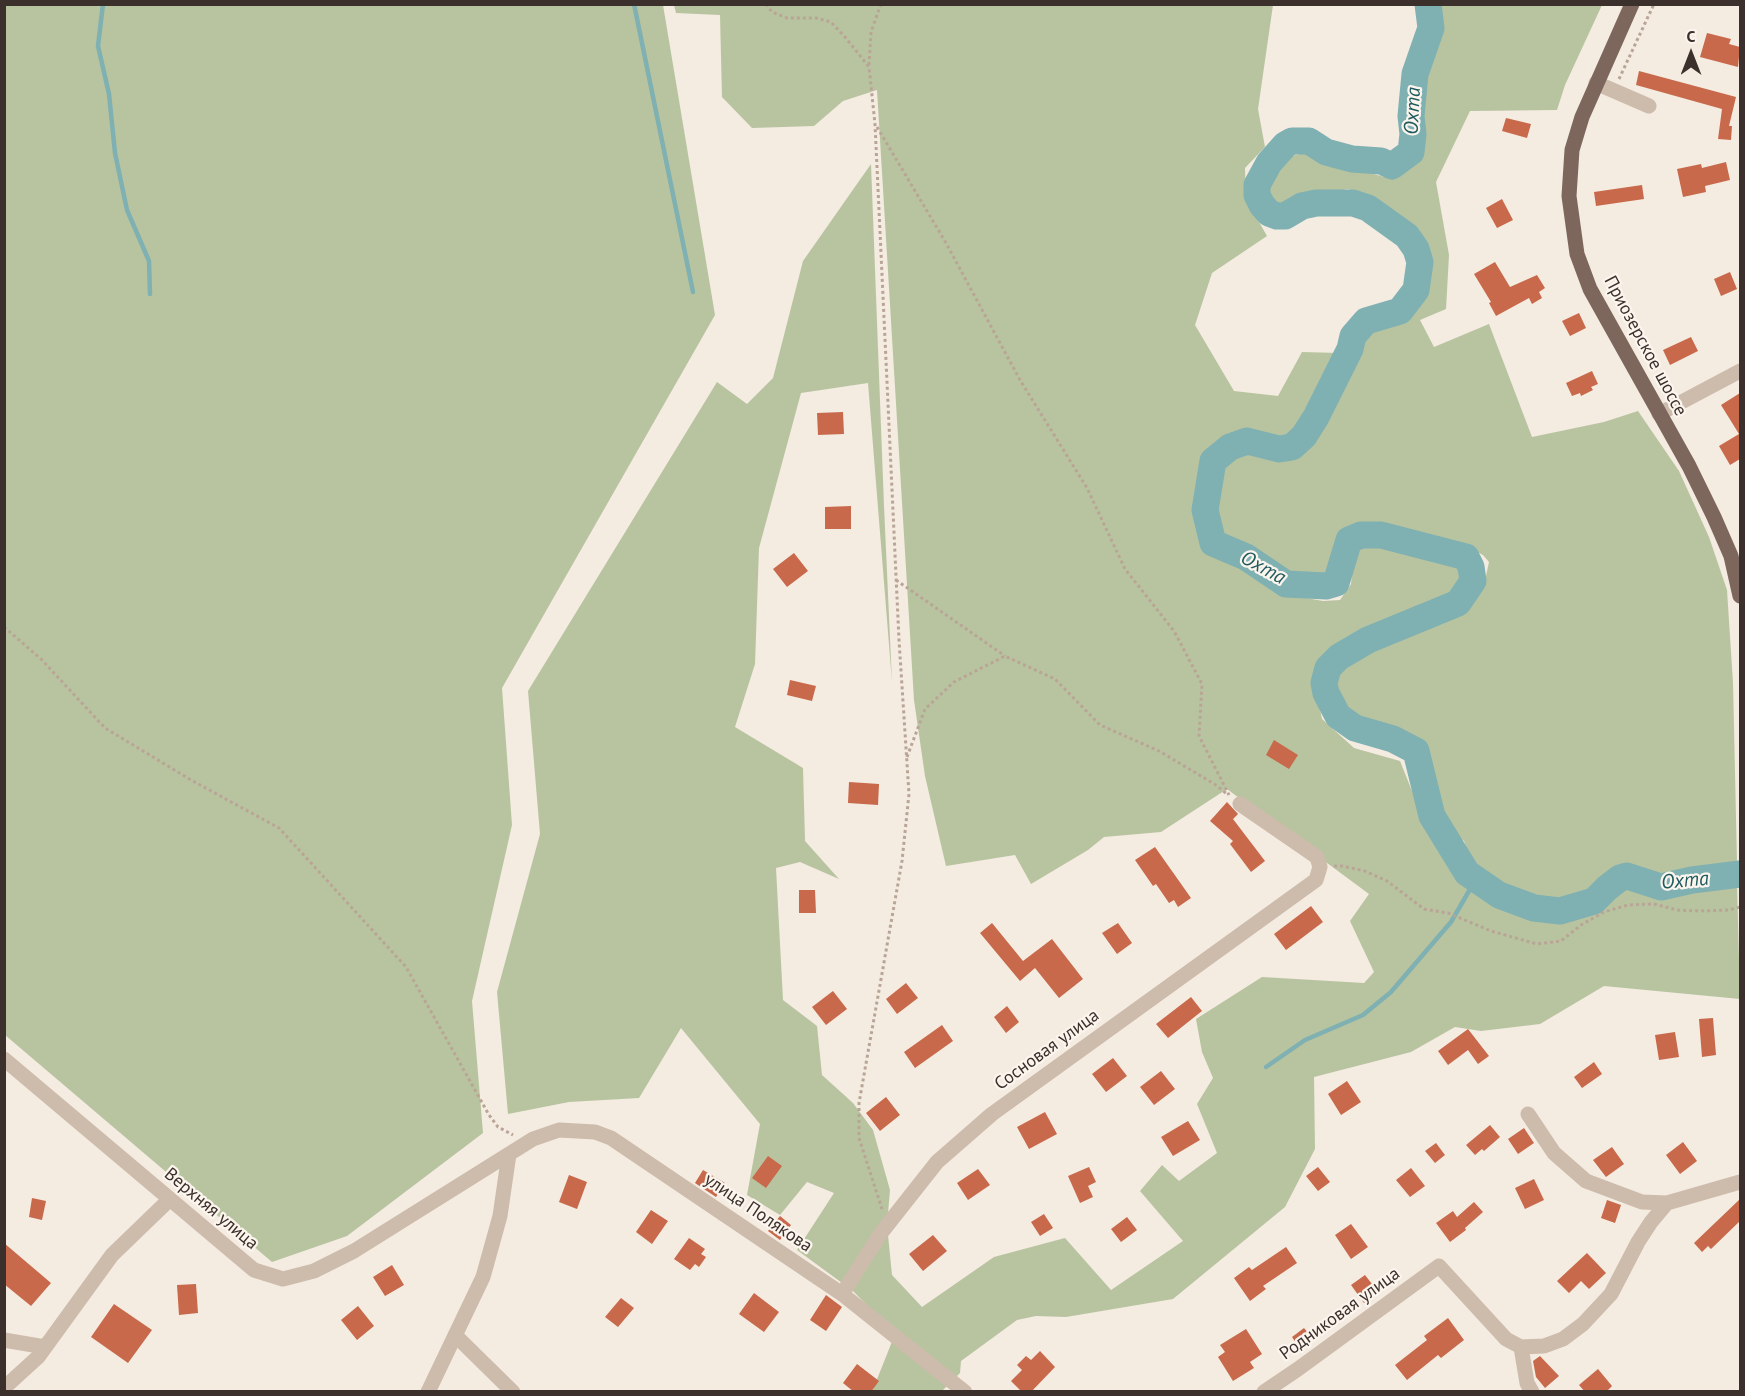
<!DOCTYPE html>
<meta charset="utf-8">
<style>
body{margin:0}
#map{position:relative;width:1745px;height:1396px;overflow:hidden;background:#f4ebe1;font-family:"PT Sans",sans-serif}
canvas{display:block}
.frame{position:absolute;inset:0;border:6px solid #3b302b;pointer-events:none}
.north{position:absolute;left:1661px;top:24px;width:60px;height:60px;-webkit-text-stroke:4px #fbf5ee;paint-order:stroke;rotate:0deg;font-size:16px;font-weight:700;line-height:24px;text-align:center;color:#3b302b}
.north::after{content:'';display:block;margin:auto;width:21px;height:27px;background:#3b302b;clip-path:polygon(50% 0,100% 100%,50% 72%,0 100%)}
</style>
<div id="map">
<canvas width="1745" height="1396"></canvas>
<div class="frame"></div>
<div class="north">С</div>
</div>
<script>
const context = document.querySelector('canvas').getContext('2d');
context.lineJoin = 'round';
function fillPath(path, color) {
  context.fillStyle = color;
  context.fill(path, 'evenodd');
}
function toPath(rows) {
  const path = new Path2D();
  for (const r of rows) {
    path.moveTo(r[0], r[1]);
    for (let i = 2; i < r.length; i += 2) path.lineTo(r[i], r[i + 1]);
  }
  return path;
}
function strokePath(path, color, width, dash) {
  context.strokeStyle = color;
  context.lineWidth = width;
  context.lineCap = dash ? 'butt' : 'round';
  context.setLineDash(dash || []);
  context.stroke(path);
}
function drawText(font, color, halo, rows, align = 'center') {
  context.font = font + ' "PT Sans",sans-serif';
  context.lineWidth = 4.5;
  context.setLineDash([]);
  context.textBaseline = 'middle';
  context.strokeStyle = halo;
  context.fillStyle = color;
  for (const [text, x, y, turn = 0] of rows) {
    context.save();
    context.translate(x, y);
    context.rotate((+turn || 0) * Math.PI / 180);
    context.textAlign = isNaN(turn) ? turn : align;
    if (halo) context.strokeText(text, 0, 0);
    context.fillText(text, 0, 0);
    context.restore();
  }
}
const green = toPath([
 [5,4,663,5,715,315,502,688,512,825,472,1001,483,1133,347,1236,272,1262,5,1035],
 [674,5,1273,5,1258,109,1265,147,1245,168,1246,199,1267,236,1212,273,1195,325,1234,391,1278,396,1302,352,1339,353,1309,415,1294,438,1277,439,1235,434,1208,456,1199,513,1208,550,1240,564,1284,594,1323,601,1340,600,1351,584,1353,564,1358,550,1366,545,1391,547,1460,565,1463,571,1458,587,1446,600,1390,622,1329,650,1314,679,1322,719,1354,748,1400,761,1424,821,1459,878,1495,904,1530,917,1560,919,1594,910,1627,888,1655,895,1689,892,1737,884,1740,999,1604,986,1540,1024,1481,1031,1455,1027,1411,1052,1314,1077,1315,1149,1285,1207,1173,1299,1066,1317,1036,1316,1017,1320,961,1361,960,1373,942,1391,872,1392,895,1334,853,1291,797,1250,834,1193,807,1182,780,1215,747,1195,760,1124,681,1028,639,1098,569,1102,508,1114,497,992,540,834,528,691,717,382,747,404,773,378,803,261,871,164,884,506,892,682,868,383,801,393,759,548,755,664,735,727,803,768,805,841,839,879,800,862,776,868,783,1000,817,1026,822,1075,853,1103,873,1130,890,1190,887,1225,892,1275,922,1307,994,1257,1065,1238,1111,1290,1183,1241,1140,1191,1162,1165,1179,1181,1217,1153,1197,1104,1213,1078,1202,1052,1196,1019,1262,977,1364,983,1374,972,1350,921,1369,894,1227,789,1161,832,1104,837,1088,850,1031,884,1015,855,946,866,925,776,914,700,877,90,843,101,814,126,752,128,722,97,720,15,676,13],
 [1436,5,1602,5,1565,85,1557,110,1470,111,1436,182,1449,255,1446,309,1420,320,1434,347,1489,324,1532,437,1604,422,1638,411,1679,471,1709,537,1727,590,1733,683,1737,863,1658,877,1629,866,1617,871,1596,889,1562,902,1530,899,1502,890,1472,863,1464,841,1448,828,1424,745,1410,735,1360,720,1343,707,1332,677,1337,667,1368,649,1466,609,1481,588,1486,576,1489,562,1483,555,1464,545,1377,523,1352,525,1343,532,1333,560,1332,572,1322,577,1305,579,1280,570,1252,549,1233,545,1222,536,1215,519,1212,504,1221,465,1228,457,1241,451,1251,451,1282,461,1293,458,1300,454,1315,436,1350,369,1360,339,1372,326,1402,318,1429,284,1430,252,1378,201,1348,189,1302,198,1288,205,1275,208,1266,198,1263,189,1271,172,1285,158,1303,153,1384,177,1402,171,1416,155,1421,78,1439,30]
]);
const stream = toPath([
 [103,4,98,46,109,94,115,153,127,210,149,261,150,294],
 [634,4,693,292],
 [1266,1067,1305,1040,1363,1015,1391,992,1451,922,1476,879]
]);
const river = toPath([
 [1428,4,1431,28,1415,74,1411,116,1413,134,1411,152,1392,166,1381,161,1352,159,1326,152,1309,141,1292,141,1285,145,1269,163,1257,185,1257,195,1262,205,1269,213,1277,216,1285,216,1302,206,1316,203,1353,203,1368,208,1407,236,1416,249,1420,262,1416,290,1400,311,1366,321,1353,336,1350,349,1316,417,1304,436,1292,447,1279,449,1247,441,1230,447,1213,461,1205,510,1213,543,1246,557,1286,584,1326,586,1336,583,1349,540,1361,535,1381,535,1466,557,1471,567,1473,581,1458,603,1368,640,1339,657,1328,668,1324,683,1326,693,1338,716,1355,728,1393,739,1416,751,1432,816,1467,873,1499,895,1534,908,1560,911,1594,901,1607,888,1620,878,1627,876,1661,887,1692,880,1740,874]
]);
const building = toPath([
 [1707,33,1731,39,1729,44,1740,47,1738,67,1700,57],
 [1639,71,1736,97,1729,126,1732,126,1731,140,1718,139,1722,109,1636,85],
 [1506,118,1531,124,1527,138,1502,131],
 [1726,162,1730,180,1705,186,1706,192,1683,197,1677,169,1701,164,1702,168],
 [1642,185,1644,199,1596,206,1594,192],
 [1502,199,1513,220,1497,228,1486,208],
 [1495,262,1510,287,1537,275,1545,288,1539,292,1542,298,1532,304,1529,298,1496,316,1489,303,1491,302,1474,274],
 [1730,272,1737,289,1721,296,1714,279],
 [1579,313,1586,328,1570,336,1562,321],
 [1691,337,1698,351,1670,365,1663,350],
 [1592,371,1598,384,1591,387,1593,390,1581,396,1580,393,1572,396,1566,383],
 [1740,393,1740,459,1730,465,1719,446,1739,434,1721,405],
 [843,412,844,434,818,435,817,413],
 [851,506,851,529,825,529,825,507],
 [794,553,808,571,787,587,773,569],
 [790,680,816,686,812,701,787,695],
 [1274,740,1298,755,1289,769,1266,755],
 [849,782,879,784,878,805,848,803],
 [1227,802,1238,814,1233,819,1265,861,1251,872,1230,844,1233,841,1210,821],
 [1155,847,1191,898,1178,907,1174,900,1169,903,1156,884,1153,886,1135,860],
 [799,890,815,890,816,913,799,913],
 [1311,906,1323,922,1286,950,1274,934],
 [992,923,1023,961,1052,939,1083,979,1059,998,1035,968,1020,981,980,933],
 [1118,923,1132,943,1117,954,1102,933],
 [906,983,918,998,897,1014,886,999],
 [833,991,847,1009,826,1025,812,1007],
 [1191,997,1202,1011,1168,1038,1156,1024],
 [1007,1006,1019,1022,1006,1033,994,1017],
 [1713,1018,1716,1055,1702,1057,1699,1019],
 [942,1025,953,1041,915,1068,904,1052],
 [1468,1029,1489,1056,1478,1064,1468,1050,1448,1065,1438,1051],
 [1675,1032,1679,1057,1659,1060,1655,1035],
 [1113,1058,1127,1076,1106,1092,1092,1074],
 [1594,1062,1602,1074,1582,1088,1574,1077],
 [1161,1071,1175,1089,1154,1105,1140,1087],
 [1347,1081,1361,1102,1341,1115,1328,1094],
 [886,1097,900,1115,880,1131,866,1113],
 [1045,1112,1057,1134,1029,1149,1017,1127],
 [1188,1121,1200,1140,1173,1156,1161,1137],
 [1490,1125,1500,1137,1484,1151,1482,1149,1475,1155,1466,1145],
 [1524,1128,1534,1143,1518,1154,1508,1139],
 [1683,1142,1697,1161,1680,1174,1666,1155],
 [1436,1143,1445,1155,1435,1163,1425,1151],
 [1612,1147,1624,1164,1606,1177,1593,1160],
 [768,1156,782,1166,766,1188,752,1178],
 [1089,1167,1096,1182,1088,1186,1093,1197,1080,1203,1068,1176],
 [1318,1167,1330,1182,1318,1191,1306,1176],
 [1411,1168,1425,1186,1410,1197,1396,1180],
 [978,1169,990,1185,968,1200,957,1183],
 [703,1170,725,1183,716,1197,695,1183],
 [569,1175,587,1182,577,1209,559,1202],
 [1534,1179,1544,1200,1525,1209,1515,1188],
 [32,1198,46,1201,42,1220,29,1217],
 [1740,1199,1740,1221,1711,1249,1708,1246,1702,1252,1694,1243],
 [1607,1200,1621,1205,1615,1223,1601,1218],
 [1474,1202,1483,1212,1465,1228,1466,1230,1450,1242,1436,1223,1453,1211,1457,1217],
 [651,1210,668,1221,652,1244,636,1232],
 [1044,1214,1053,1228,1040,1236,1031,1222],
 [780,1216,791,1225,780,1240,768,1231],
 [1127,1217,1137,1230,1121,1242,1111,1229],
 [1351,1224,1368,1247,1351,1259,1335,1235],
 [933,1235,947,1251,923,1271,909,1254],
 [689,1238,705,1249,701,1254,706,1257,699,1267,695,1264,690,1270,674,1259],
 [4,1243,51,1283,31,1306,4,1284],
 [1286,1247,1297,1263,1263,1286,1266,1289,1250,1301,1234,1278,1249,1267,1252,1270],
 [1587,1253,1606,1273,1589,1289,1581,1281,1569,1293,1557,1281],
 [392,1265,404,1285,385,1296,373,1277],
 [1365,1275,1379,1293,1364,1303,1351,1285],
 [196,1284,198,1313,179,1315,177,1285],
 [754,1293,779,1312,764,1332,739,1314],
 [826,1295,842,1307,826,1331,810,1320],
 [621,1298,634,1308,618,1327,605,1317],
 [114,1304,152,1330,128,1363,91,1337],
 [358,1306,374,1326,357,1340,341,1320],
 [1448,1318,1464,1340,1441,1358,1438,1355,1407,1380,1395,1365,1427,1340,1424,1336],
 [1304,1328,1313,1339,1300,1349,1292,1337],
 [1246,1329,1262,1354,1250,1362,1254,1368,1233,1381,1218,1357,1225,1352,1220,1345],
 [1040,1351,1055,1367,1031,1392,1022,1392,1011,1381,1022,1370,1017,1365,1026,1356,1031,1360],
 [1540,1356,1559,1376,1545,1388,1536,1377,1533,1361],
 [857,1364,879,1381,871,1392,854,1392,843,1383],
 [1598,1369,1612,1386,1606,1392,1585,1392,1579,1385]
]);
const path = toPath([
 [766,4,772,12,787,18,816,18,831,22,845,37,869,67,875,124,899,640,909,794,902,861,859,1103,859,1138,882,1209],
 [869,65,871,32,881,4],
 [1619,79,1654,4],
 [877,127,946,243,1020,380,1087,488,1125,569,1174,631,1202,684,1199,736,1229,795],
 [896,580,1005,656],
 [4,627,41,659,105,728,191,780,279,828,406,967,489,1115,498,1127,513,1135],
 [907,757,925,709,954,682,1005,656,1055,679,1100,725,1159,751,1216,785,1228,795],
 [1334,866,1342,866,1365,871,1387,881,1424,909,1448,913,1491,931,1537,944,1561,941,1581,925,1604,912,1628,905,1654,904,1677,910,1699,911,1729,910,1740,907]
]);
const minor = toPath([
 [1596,83,1649,106],
 [1659,414,1740,371],
 [4,1059,254,1270,283,1279,314,1271,354,1251,533,1139,559,1130,595,1132,611,1138,842,1294,965,1392],
 [1528,1114,1554,1153,1586,1181,1642,1202,1667,1203],
 [842,1294,881,1233,937,1162,992,1114,1316,880,1320,867,1317,857,1240,804],
 [455,1335,513,1392],
 [4,1340,45,1347],
 [1521,1347,1527,1383,1532,1392],
 [4,1388,38,1357,112,1255,170,1199],
 [428,1392,483,1277,500,1216,509,1154],
 [1264,1392,1298,1369,1439,1266,1506,1339,1521,1347,1544,1346,1563,1339,1583,1324,1611,1294,1638,1242,1651,1222,1667,1203,1740,1182]
]);
const major = toPath([
 [1632,4,1582,117,1572,150,1569,196,1577,254,1590,289,1689,466,1714,517,1731,556,1740,596]
]);
const streetNames = [
 ["Приозерское шоссе",1645,346,62],
 ["Сосновая улица",1047,1050,-36],
 ["Верхняя улица",211,1209,40],
 ["улица Полякова",758,1213,34],
 ["Родниковая улица",1340,1314,-36]
];
const waterNames = [
 ["Охта",1413,111,-87],
 ["Охта",1263,568,29],
 ["Охта",1685,881,-5]
];
fillPath(green, '#b8c4a0');
strokePath(stream, '#7fb0b2', 4.5);
strokePath(river, '#7fb0b2', 27);
fillPath(building, '#c8694b');
strokePath(path, '#b9a596', 3, [3, 3]);
strokePath(minor, '#cdbbac', 15);
strokePath(major, '#7d675c', 15);
drawText('18px', '#3b302b', '#fbf5ee', streetNames);
drawText('italic 20px', '#1f5a5e', '#fbf5ee', waterNames);
</script>
